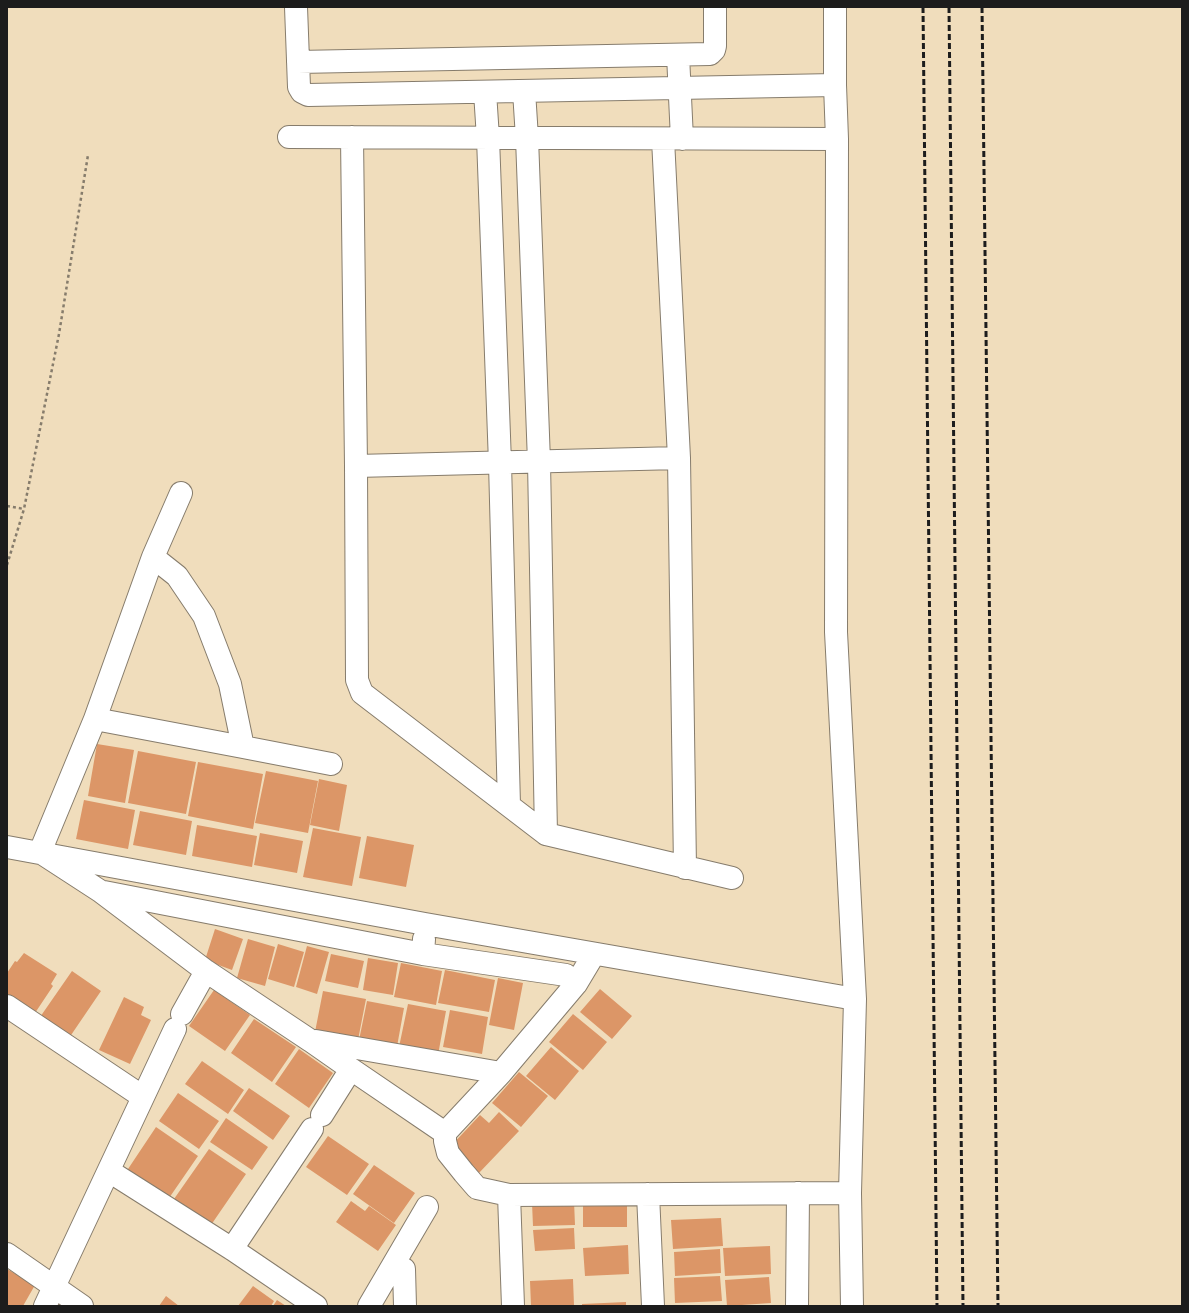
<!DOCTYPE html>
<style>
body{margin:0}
#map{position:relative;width:1189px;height:1313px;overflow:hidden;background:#f0ddbc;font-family:"Shantell Sans",sans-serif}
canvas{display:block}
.frame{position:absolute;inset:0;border:8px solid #1c1c1c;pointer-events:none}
</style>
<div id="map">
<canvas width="1189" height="1313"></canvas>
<div class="frame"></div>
</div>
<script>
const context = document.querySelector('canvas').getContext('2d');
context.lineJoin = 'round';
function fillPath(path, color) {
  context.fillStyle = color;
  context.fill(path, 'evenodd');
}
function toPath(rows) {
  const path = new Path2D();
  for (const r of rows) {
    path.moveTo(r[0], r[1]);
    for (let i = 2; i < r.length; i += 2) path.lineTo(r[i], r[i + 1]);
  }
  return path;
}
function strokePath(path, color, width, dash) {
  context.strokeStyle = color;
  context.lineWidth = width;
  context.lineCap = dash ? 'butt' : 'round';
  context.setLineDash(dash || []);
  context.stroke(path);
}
const building = toPath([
 [97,744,134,750,125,803,88,796],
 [138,751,196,762,186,814,128,803],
 [198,762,263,774,253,829,188,816],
 [266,771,318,781,308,833,255,823],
 [319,779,347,785,339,831,310,825],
 [84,800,135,810,128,849,76,839],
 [140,811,192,821,186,855,133,845],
 [197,825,257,836,252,867,192,856],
 [313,828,361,837,352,886,303,877],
 [260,833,303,841,297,873,254,865],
 [367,836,414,845,406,887,359,878],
 [215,929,243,939,232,970,205,960],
 [248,939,275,947,265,986,237,978],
 [278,944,304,952,294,987,268,979],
 [307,946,329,952,317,994,296,987],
 [24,953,57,974,51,984,53,986,31,1019,7,1004,7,973,15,961,17,962],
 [331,954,364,961,358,988,325,981],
 [368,958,398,963,393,995,363,990],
 [401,963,442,971,436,1005,394,997],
 [445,970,495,980,489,1012,438,1003],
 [72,971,101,991,67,1041,38,1020],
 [498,978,523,983,514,1030,489,1025],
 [600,989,632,1016,612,1039,580,1012],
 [214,990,250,1015,225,1051,189,1026],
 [323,991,366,999,358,1040,315,1032],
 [124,997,144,1007,141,1015,151,1020,130,1064,99,1050],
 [367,1001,404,1008,396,1052,358,1045],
 [408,1004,446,1011,438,1055,399,1047],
 [450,1010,488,1017,482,1054,443,1047],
 [573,1014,607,1042,583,1070,549,1042],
 [254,1019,296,1047,272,1082,231,1053],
 [551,1047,579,1071,555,1100,526,1076],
 [299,1049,333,1073,309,1108,275,1084],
 [202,1061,244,1090,228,1114,185,1084],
 [519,1072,548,1096,521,1127,492,1103],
 [249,1088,290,1116,273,1140,233,1111],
 [178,1093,219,1121,199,1149,159,1121],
 [499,1112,519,1131,478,1174,450,1147,480,1115,489,1123],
 [226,1118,268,1147,252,1170,210,1142],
 [156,1127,198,1156,167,1201,126,1172],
 [328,1136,369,1164,347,1195,306,1167],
 [209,1149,246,1174,211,1225,174,1199],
 [374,1165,415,1193,394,1223,353,1194],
 [583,1198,627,1198,627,1227,583,1227],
 [351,1201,365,1211,369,1206,396,1225,378,1251,336,1222],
 [574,1201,575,1225,533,1226,532,1203],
 [721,1218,723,1246,673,1249,671,1220],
 [574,1228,575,1249,535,1251,533,1230],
 [628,1245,629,1274,585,1276,583,1248],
 [770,1246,771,1274,725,1276,723,1248],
 [720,1249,721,1273,675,1276,674,1252],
 [7,1269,35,1285,23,1306,7,1306],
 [720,1276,722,1301,675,1303,674,1278],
 [769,1277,771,1303,727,1306,725,1280],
 [573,1279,574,1305,531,1306,530,1281],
 [253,1286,274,1301,271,1306,238,1306],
 [166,1296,179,1306,159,1306],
 [277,1300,286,1306,273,1306],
 [626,1302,626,1306,582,1306,582,1304]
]);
const path = toPath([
 [7,506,24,509],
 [7,565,24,509,59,334,88,155]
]);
const minor = toPath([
 [296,7,299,87,302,92,308,95,835,85],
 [835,7,835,85,837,139,836,632,855,999,850,1193,852,1306],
 [678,55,682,139],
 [298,62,710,54,714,50,715,46,715,7],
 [524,91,527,138,539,462,546,834],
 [485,92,488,138,500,463,509,805],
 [289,137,837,139],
 [352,137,356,466,357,680,362,693,546,834,732,878],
 [663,139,679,458,685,868],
 [356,466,679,458],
 [181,493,153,557,177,576,204,616,230,684,243,747,331,764],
 [153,557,95,719,243,747],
 [95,719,40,852,100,891,206,971,311,1041,351,1069,445,1133,445,1141,448,1153,464,1173,477,1188,509,1195,850,1193],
 [7,847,425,924,855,999],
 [104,892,423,954],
 [424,939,423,954,566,975,576,984,594,954],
 [7,1006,143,1097],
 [182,1014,206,971],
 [316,1041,501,1073],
 [322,1115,351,1069],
 [445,1133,501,1073,576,984],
 [109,1171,232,1249,316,1306],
 [648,1194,653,1306],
 [509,1195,513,1306],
 [232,1249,312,1129],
 [7,1254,82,1306],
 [404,1269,405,1306],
 [45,1306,175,1029],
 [369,1306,427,1207],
 [797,1306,798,1193]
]);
const rail = toPath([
 [923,7,937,1306],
 [949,7,963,1306],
 [982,7,998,1306]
]);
fillPath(building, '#dc9667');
strokePath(minor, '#867c6c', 24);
strokePath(path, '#867c6c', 2.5, [3, 3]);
strokePath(minor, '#fff', 22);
strokePath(rail, '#1c1c1c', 3, [6, 3]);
</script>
